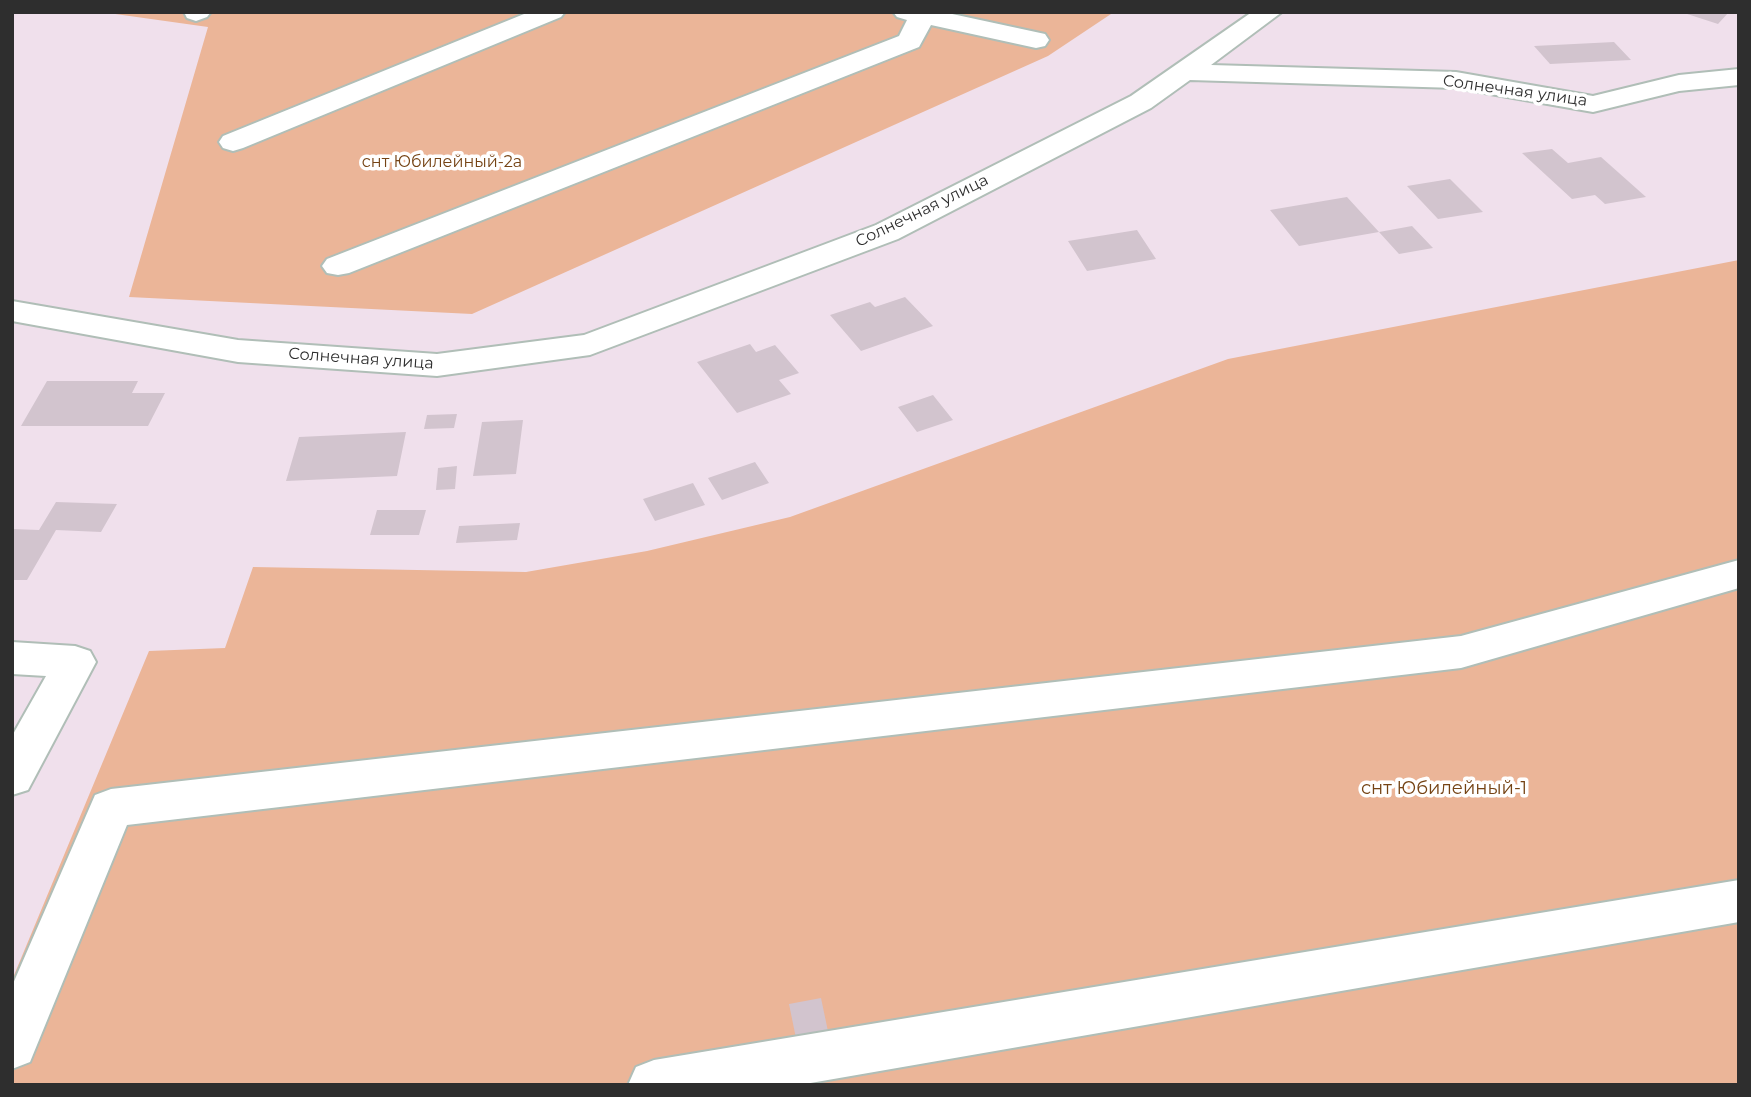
<!DOCTYPE html>
<meta charset="utf-8">
<style>
body{margin:0}
#map{position:relative;width:1751px;height:1097px;overflow:hidden;background:#f0e0ec;font-family:Montserrat,sans-serif}
canvas{display:block}
.frame{position:absolute;inset:0;border:14px solid #2e2e2e;pointer-events:none}
</style>
<div id="map">
<canvas width="1751" height="1097"></canvas>
<div class="frame"></div>
</div>
<script>
const context = document.querySelector('canvas').getContext('2d');
context.lineJoin = 'round';
function fillPath(path, color) {
  context.fillStyle = color;
  context.fill(path, 'evenodd');
}
function toPath(rows) {
  const path = new Path2D();
  for (const r of rows) {
    path.moveTo(r[0], r[1]);
    for (let i = 2; i < r.length; i += 2) path.lineTo(r[i], r[i + 1]);
  }
  return path;
}
function strokePath(path, color, width, dash) {
  context.strokeStyle = color;
  context.lineWidth = width;
  context.lineCap = dash ? 'butt' : 'round';
  context.setLineDash(dash || []);
  context.stroke(path);
}
function drawText(font, color, halo, rows, align = 'center') {
  context.font = font + ' Montserrat,sans-serif';
  context.lineWidth = 7;
  context.setLineDash([]);
  context.textBaseline = 'middle';
  context.strokeStyle = halo;
  context.fillStyle = color;
  for (const [text, x, y, turn = 0] of rows) {
    context.save();
    context.translate(x, y);
    context.rotate((+turn || 0) * Math.PI / 180);
    context.textAlign = isNaN(turn) ? turn : align;
    if (halo) context.strokeText(text, 0, 0);
    context.fillText(text, 0, 0);
    context.restore();
  }
}
const green = toPath([
 [101,12,1114,12,1048,56,472,314,129,297,208,27],
 [1739,260,1739,1085,12,1085,12,980,149,651,225,648,253,567,526,572,647,551,790,517,1228,359]
]);
const building = toPath([
 [1681,12,1729,12,1718,24],
 [1614,42,1631,60,1550,64,1534,46],
 [1552,149,1568,163,1601,157,1646,197,1605,204,1595,195,1572,199,1522,153],
 [1450,179,1483,212,1438,219,1407,186],
 [1347,197,1379,232,1299,246,1270,210],
 [1412,226,1433,248,1399,254,1379,232],
 [1137,230,1156,259,1087,271,1068,241],
 [905,297,933,326,861,351,830,315,870,302,875,307],
 [750,344,756,352,775,345,799,373,779,380,791,394,737,413,697,362],
 [47,381,138,381,132,393,165,393,148,426,21,426],
 [933,395,953,420,917,432,898,407],
 [457,414,454,428,424,429,427,415],
 [523,420,516,474,473,476,482,422],
 [406,432,397,476,286,481,299,437],
 [755,462,769,483,722,500,708,478],
 [457,466,455,489,436,490,438,468],
 [693,483,705,505,655,521,643,499],
 [56,502,117,504,101,532,56,530,27,580,12,580,12,529,39,530],
 [377,510,426,510,419,535,370,535],
 [520,523,517,540,456,543,459,526],
 [821,998,830,1041,798,1048,789,1004]
]);
const minor = toPath([
 [184,12,211,12,207,17,196,21,187,18,184,12],
 [529,12,565,12,561,17,243,148,233,151,223,148,219,142,223,136,529,12],
 [893,12,943,12,1045,34,1049,40,1045,46,1036,48,931,25,919,47,349,273,338,275,327,273,322,266,327,259,899,36,907,20,897,17,893,12],
 [1252,12,1282,12,1211,65,1456,72,1593,96,1679,75,1739,69,1739,85,1679,91,1593,112,1456,88,1190,80,1151,108,898,239,590,355,437,376,238,362,12,321,12,301,238,340,437,354,584,335,876,225,1131,96,1252,12],
 [1739,560,1739,588,1461,668,127,825,30,1062,12,1069,12,986,95,795,111,789,1461,636,1739,560],
 [12,642,75,646,90,651,96,662,28,790,12,795,12,736,46,676,12,674,12,642],
 [1739,880,1739,922,799,1085,628,1085,636,1067,654,1060,1739,880]
]);
const farStreetnames = [
 ["Солнечная улица",1515,91,8],
 ["Солнечная улица",922,211,-26],
 ["Солнечная улица",361,359,4]
];
const farParknames = [
 ["снт Юбилейный-2а",442,162]
];
const parkNames = [
 ["снт Юбилейный-1",1444,789]
];
fillPath(green, '#ebb598');
fillPath(building, '#d2c4ce');
strokePath(minor, '#b0beb7', 4);
fillPath(minor, '#fff');
drawText('16px', '#2e2e2e', '#fff', farStreetnames);
drawText('16px', '#754314', '#fff', farParknames);
drawText('18px', '#754314', '#fff', parkNames);
</script>
